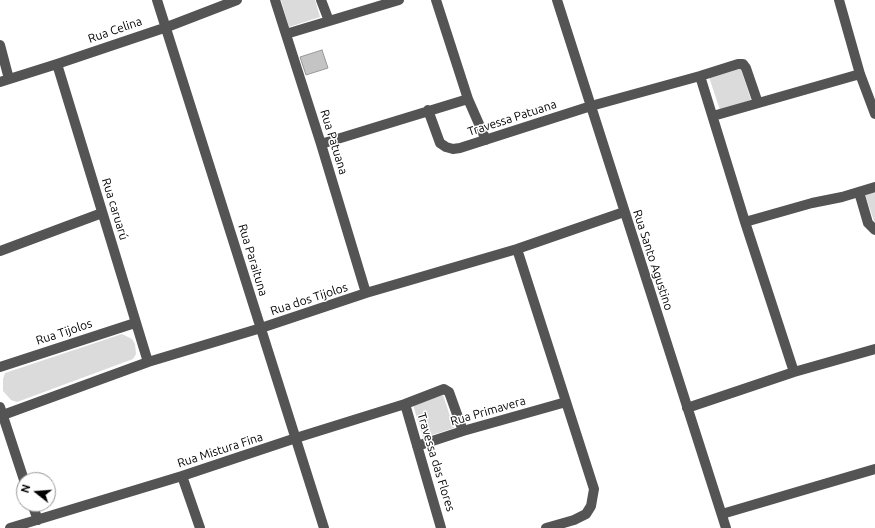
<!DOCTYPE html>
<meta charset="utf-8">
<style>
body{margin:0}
#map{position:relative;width:875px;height:528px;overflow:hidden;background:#fff;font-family:Ubuntu,sans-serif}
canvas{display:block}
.north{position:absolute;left:16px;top:472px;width:40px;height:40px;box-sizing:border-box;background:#fff;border:1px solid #999;border-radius:50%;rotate:287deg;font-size:11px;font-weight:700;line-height:16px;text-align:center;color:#000}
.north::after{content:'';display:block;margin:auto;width:14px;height:18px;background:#000;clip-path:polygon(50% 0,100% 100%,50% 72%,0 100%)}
</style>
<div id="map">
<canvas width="875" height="528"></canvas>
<div class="north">N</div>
</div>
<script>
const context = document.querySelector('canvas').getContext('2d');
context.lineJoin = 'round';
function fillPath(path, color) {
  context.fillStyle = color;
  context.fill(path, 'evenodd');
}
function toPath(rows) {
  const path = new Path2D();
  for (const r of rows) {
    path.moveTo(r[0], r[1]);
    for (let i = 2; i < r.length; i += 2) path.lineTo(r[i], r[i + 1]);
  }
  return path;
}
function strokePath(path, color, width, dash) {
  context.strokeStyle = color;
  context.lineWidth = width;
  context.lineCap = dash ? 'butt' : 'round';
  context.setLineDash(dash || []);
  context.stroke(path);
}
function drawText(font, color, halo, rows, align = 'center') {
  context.font = font + ' Ubuntu,sans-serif';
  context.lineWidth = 3;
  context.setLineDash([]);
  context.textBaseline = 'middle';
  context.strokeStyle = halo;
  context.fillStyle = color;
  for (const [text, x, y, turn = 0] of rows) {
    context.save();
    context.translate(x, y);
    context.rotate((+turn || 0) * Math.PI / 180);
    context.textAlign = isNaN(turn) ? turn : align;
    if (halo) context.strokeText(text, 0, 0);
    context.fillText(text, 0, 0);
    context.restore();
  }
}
const green = toPath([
 [281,0,315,0,320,17,289,27],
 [740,66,751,100,720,110,709,77],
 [875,190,875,224,865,194],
 [122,334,132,339,135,344,136,354,133,359,17,402,11,400,3,391,3,379,5,373],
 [443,395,454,428,423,438,413,405]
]);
const building = toPath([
 [322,50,328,68,306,75,300,57,322,50]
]);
const minor = toPath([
 [157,0,324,528],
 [275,0,321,144,366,293],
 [321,0,329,21],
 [436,0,468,99,486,140],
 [557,0,726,528],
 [839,0,860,74,875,114],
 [286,34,399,0],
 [0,45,9,79],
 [57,64,148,362],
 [700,76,745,222,794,372],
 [0,82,57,64,167,27,237,0],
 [428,110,440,143,446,147,453,149,460,148,591,106,700,76,738,64,743,64,746,68,758,103],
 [713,116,860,74],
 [321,144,468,99],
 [859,192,868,223,875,230],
 [745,222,812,203,842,197,875,187],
 [517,249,594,489,591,506,586,514,574,520,546,528],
 [0,251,102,213],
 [0,367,135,323],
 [405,404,441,528],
 [0,407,24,480],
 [687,408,794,372,875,349],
 [3,415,148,362,261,328,366,293,517,249,624,212],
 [417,446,463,431,566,402],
 [182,476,200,528],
 [32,504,38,520],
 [722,514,875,469],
 [10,528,182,476,296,438,405,404,444,389,449,392,463,431]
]);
const streetNames = [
 ["Rua Celina",115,30,-19],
 ["Travessa Patuana",512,118,-18],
 ["Rua Patuana",334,142,73],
 ["Rua caruarú",115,209,73],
 ["Rua Paraituna",253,260,73],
 ["Rua Santo Agustino",653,260,72],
 ["Rua dos Tijolos",309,299,-18],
 ["Rua Tijolos",64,332,-18],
 ["Rua Primavera",488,411,-16],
 ["Rua Mistura Fina",220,450,-18],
 ["Travessa das Flores",436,462,73]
];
fillPath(green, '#dbdbdb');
fillPath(building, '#c4c4c4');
strokePath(building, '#989898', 1);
strokePath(minor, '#545454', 10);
drawText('12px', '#000', '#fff', streetNames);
</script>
